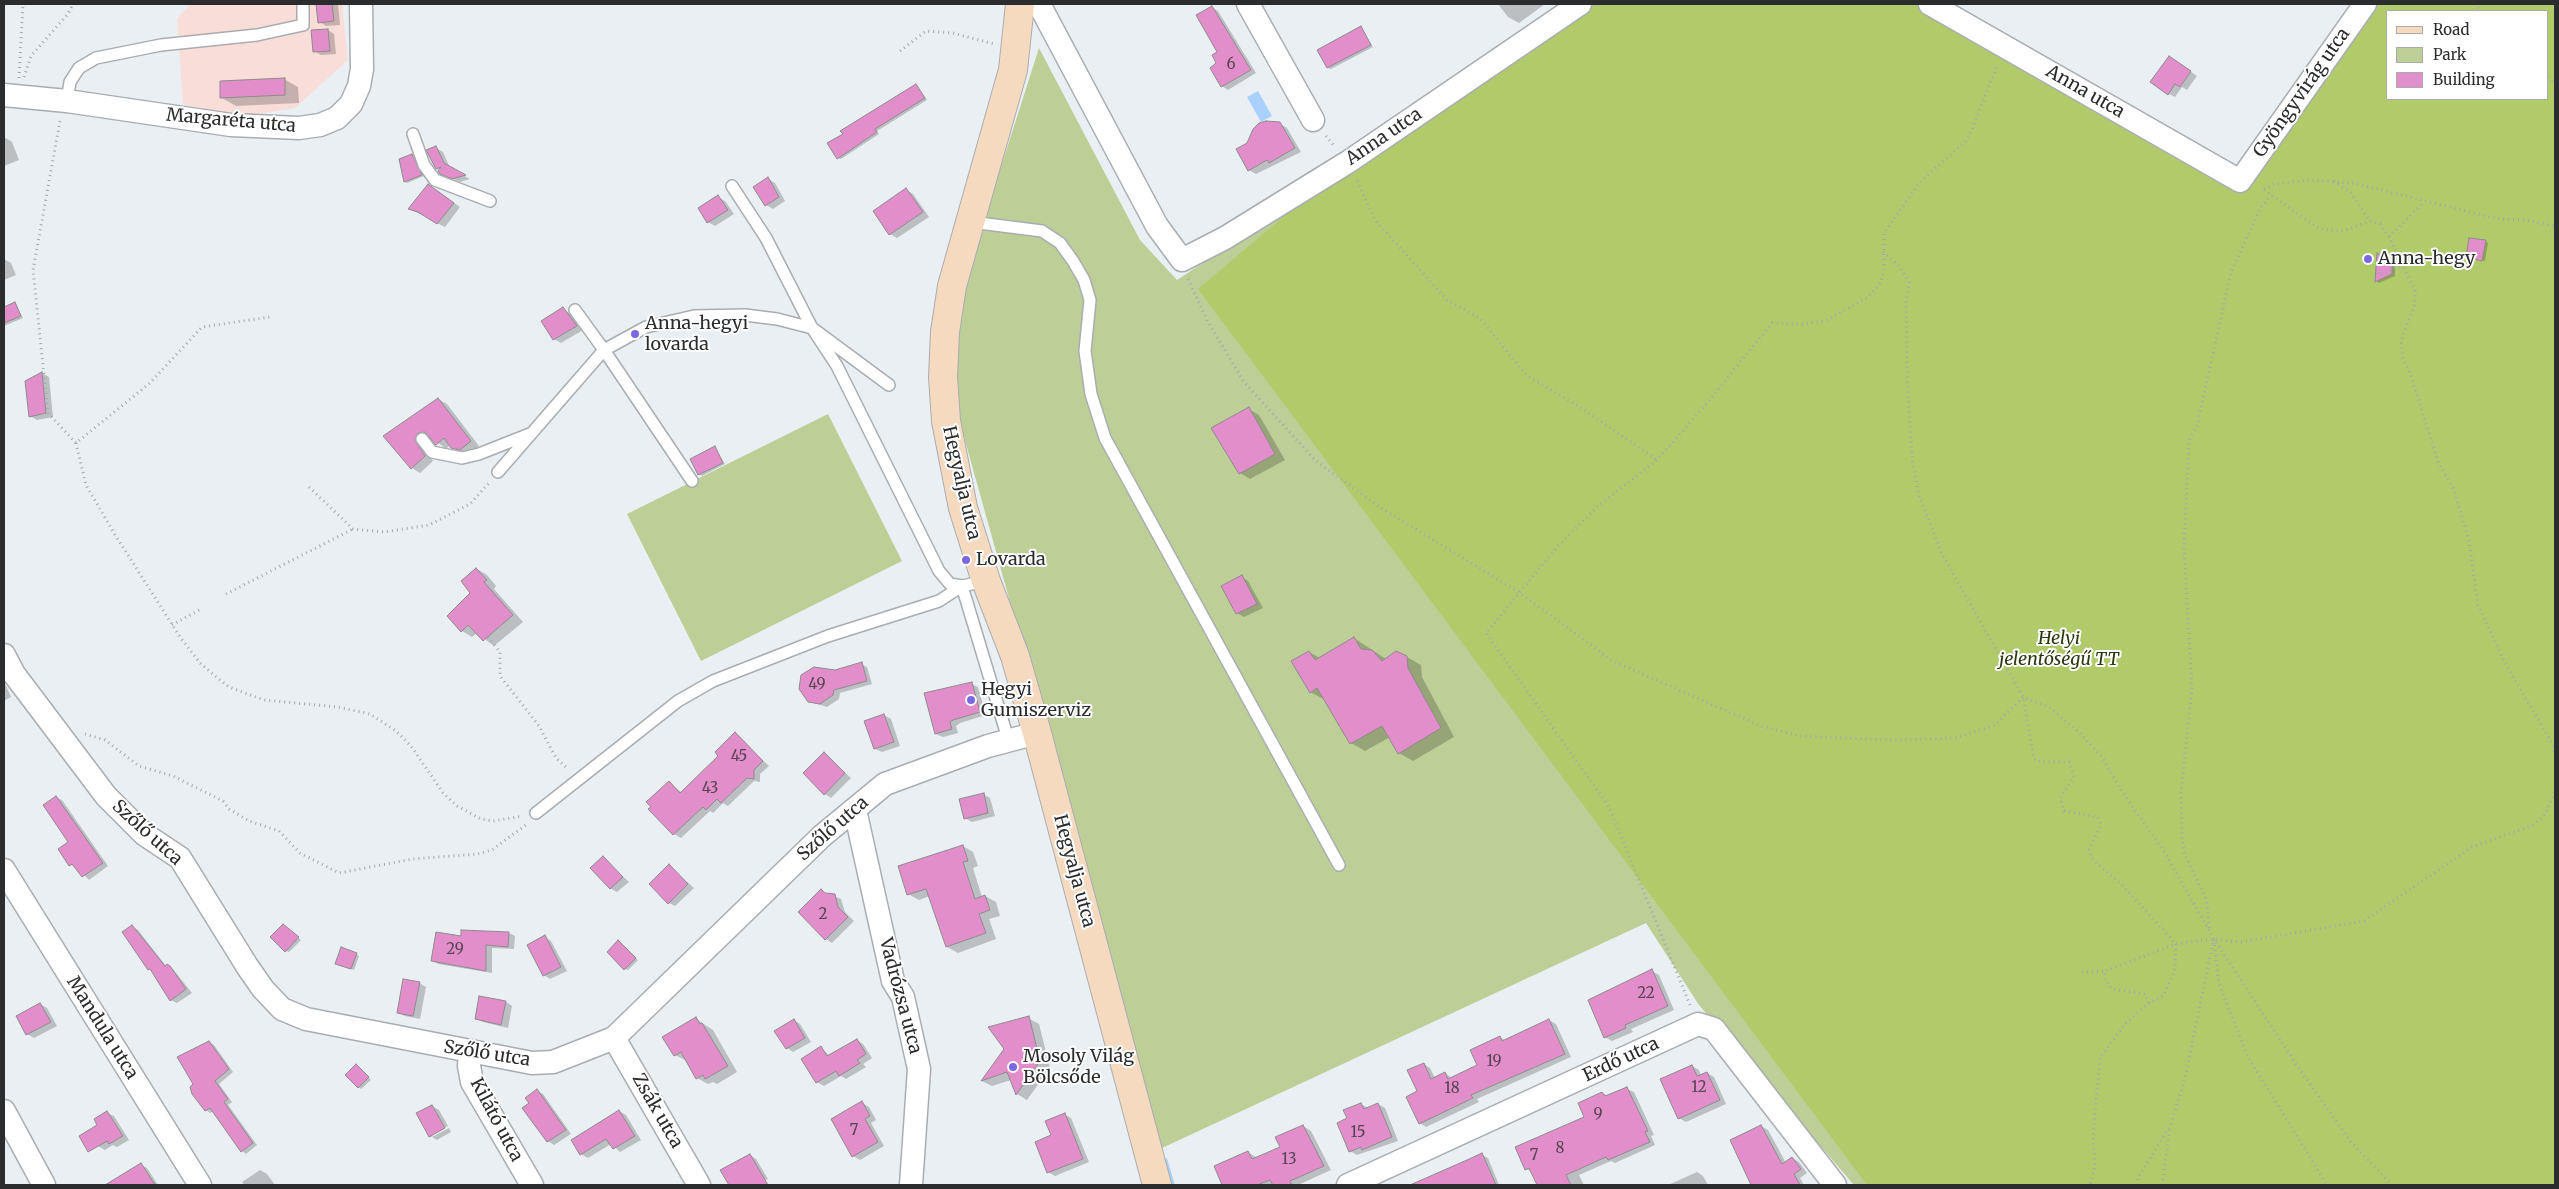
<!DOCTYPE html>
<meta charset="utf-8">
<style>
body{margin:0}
#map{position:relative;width:2559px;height:1189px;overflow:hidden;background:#eaeff3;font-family:Merriweather,serif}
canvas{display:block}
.frame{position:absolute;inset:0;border:5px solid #2a2c2d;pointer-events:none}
.legend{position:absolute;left:2386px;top:10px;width:162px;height:90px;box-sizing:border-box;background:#fff;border:1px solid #aaabab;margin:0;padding:6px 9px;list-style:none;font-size:15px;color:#2a2c2d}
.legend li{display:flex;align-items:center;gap:10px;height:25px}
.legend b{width:25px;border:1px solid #aaabab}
</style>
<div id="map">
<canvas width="2559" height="1189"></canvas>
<div class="frame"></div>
<ul class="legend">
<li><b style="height:6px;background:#f6dac0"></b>Road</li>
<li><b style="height:14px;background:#bdce97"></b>Park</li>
<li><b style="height:14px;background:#e28eca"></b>Building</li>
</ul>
</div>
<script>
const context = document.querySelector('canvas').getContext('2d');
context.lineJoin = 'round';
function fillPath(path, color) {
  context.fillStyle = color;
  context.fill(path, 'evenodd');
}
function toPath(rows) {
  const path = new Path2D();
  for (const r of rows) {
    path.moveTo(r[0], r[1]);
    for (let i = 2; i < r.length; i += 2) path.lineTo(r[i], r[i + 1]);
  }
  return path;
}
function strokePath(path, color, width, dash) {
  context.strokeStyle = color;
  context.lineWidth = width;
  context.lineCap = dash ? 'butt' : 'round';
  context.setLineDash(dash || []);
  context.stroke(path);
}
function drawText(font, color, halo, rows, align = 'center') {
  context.font = font + ' Merriweather,serif';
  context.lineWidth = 4;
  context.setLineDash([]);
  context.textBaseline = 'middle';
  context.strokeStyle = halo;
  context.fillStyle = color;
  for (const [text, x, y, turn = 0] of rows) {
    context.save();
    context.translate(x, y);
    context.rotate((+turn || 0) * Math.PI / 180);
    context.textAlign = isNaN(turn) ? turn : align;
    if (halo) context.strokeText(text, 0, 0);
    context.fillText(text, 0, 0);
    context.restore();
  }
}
const commercial = toPath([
 [190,4,342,4,348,60,295,108,238,117,183,104,177,19]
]);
const green = toPath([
 [1595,4,2238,186,2367,4,2555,4,2555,1185,1854,1185,1699,1005,1646,923,1162,1148,951,390,964,296,983,223,1039,48,1140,240,1177,280],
 [2388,11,2548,11,2548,99,2388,99],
 [828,414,902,561,701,661,627,514]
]);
const forest = toPath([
 [1580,4,1930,4,2240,181,2365,4,2555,4,2555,1185,1867,1185,1198,289,1348,162],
 [2388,11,2548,11,2548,99,2388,99]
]);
const water = toPath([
 [1258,91,1272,116,1261,122,1247,97]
]);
const shadow = toPath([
 [317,4,338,4,340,25,326,26,320,22],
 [1498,4,1545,4,1519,23,1508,17],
 [1212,7,1218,11,1256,73,1228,90,1222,86],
 [1361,28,1373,47,1331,69,1328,68],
 [328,30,334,34,336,54,321,55,314,51],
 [2176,61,2197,76,2187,90,2182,87,2175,97,2169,94],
 [284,79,298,87,299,103,236,106,222,98],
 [916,85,927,100,877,131,879,134,841,159,838,158],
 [1279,123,1287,128,1301,152,1256,174,1249,170],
 [6,138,12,142,19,160,4,166,4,139],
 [436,148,443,152,450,168,470,179,460,182,448,177,437,168],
 [412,156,424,176,407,183,405,182],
 [768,179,775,183,785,201,773,209,766,205],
 [429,185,460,207,445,227,410,209],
 [906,190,913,194,929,217,897,238,890,234],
 [718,197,725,201,734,214,715,226,708,222],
 [2485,241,2488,243,2485,261,2468,257],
 [2378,255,2395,267,2395,276,2379,283,2377,281],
 [4,259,11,263,16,275,4,280],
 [15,304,23,318,4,326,4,308],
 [563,309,569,313,583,330,561,343,554,339],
 [42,373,49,377,53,417,37,420,30,416,26,382],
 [438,399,447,404,479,446,469,454,461,453,450,445,446,449,431,437,427,437,423,446,433,461,420,473,412,468,384,437],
 [1249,409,1259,415,1285,460,1250,479,1240,473],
 [715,448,725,464,702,476,699,474],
 [477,569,487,575,496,586,494,589,523,622,494,646,477,633,472,637,462,631],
 [1242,577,1248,581,1263,608,1244,617,1237,613,1223,586],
 [1354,638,1386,659,1407,657,1421,665,1422,677,1454,737,1413,761,1399,753,1390,737,1365,751,1351,743,1325,700,1310,692,1309,652,1320,658],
 [861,664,867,667,872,684,840,693,839,699,827,707,808,701,835,671],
 [4,681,11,697,4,701],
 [971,684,978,687,986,715,960,723,956,726,958,733,943,737,936,734],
 [884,715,891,719,900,746,882,752,875,749],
 [735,734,769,766,760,774,760,782,754,781,728,806,723,803,713,813,710,811,681,838,674,834,650,809,669,782,682,793,720,756],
 [824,753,851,778,831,798,825,794],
 [983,794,990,798,995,816,972,822,965,818],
 [56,797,62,800,108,866,89,880,77,867,70,865,70,842],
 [963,846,973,852,978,866,973,868,982,897,985,896,996,902,1000,916,989,919,996,939,958,953,947,947,930,896,919,900,908,894],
 [603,858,629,882,617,892,610,888],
 [669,866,694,888,675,906,669,903],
 [821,891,841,899,845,912,854,921,832,943,826,939],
 [132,927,138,930,166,966,173,969,192,993,177,1003,171,1000,153,971,149,969],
 [286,927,301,940,289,952,286,951],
 [509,933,515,936,514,949,492,948,492,973,438,964,432,960,462,937],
 [545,937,551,941,567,971,550,979,544,975],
 [619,942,638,960,628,970,625,969],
 [356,954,359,956,354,970,339,965],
 [1652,971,1659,975,1674,1010,1631,1029,1633,1032,1612,1041,1605,1037],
 [419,983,426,987,420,1019,405,1016,398,1013],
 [506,1002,512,1006,508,1028,483,1022,476,1018],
 [40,1004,47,1008,57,1026,34,1038,27,1034],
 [1028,1018,1039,1024,1050,1068,1027,1100,1017,1094,1011,1080,992,1086,982,1081],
 [696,1019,713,1030,737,1072,717,1084,713,1082,708,1084,697,1078,687,1061,675,1055],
 [794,1020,800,1024,811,1042,793,1052,787,1048],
 [1549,1020,1556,1024,1571,1057,1477,1099,1479,1102,1426,1127,1420,1123,1418,1092,1424,1064,1430,1068,1435,1078,1445,1073,1452,1078,1478,1066,1500,1037,1506,1041],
 [857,1040,863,1044,872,1058,863,1064,866,1067,846,1079,841,1076,824,1086,817,1082,803,1059,821,1048,830,1056],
 [209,1042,214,1045,233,1072,219,1084,232,1102,228,1105,257,1145,246,1154,242,1151,213,1111,210,1113,206,1110,193,1093],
 [1692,1066,1699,1070,1701,1076,1707,1073,1714,1077,1726,1104,1686,1122,1679,1118],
 [359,1067,371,1080,361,1089,358,1087],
 [1627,1089,1634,1092,1654,1135,1651,1136,1655,1145,1615,1163,1611,1161,1579,1175,1584,1185,1538,1185,1532,1172,1526,1169,1585,1117,1602,1093,1608,1096],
 [537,1091,543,1094,571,1134,554,1145,548,1141,530,1103],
 [862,1103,869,1107,876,1120,871,1123,884,1146,860,1160,853,1156],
 [1361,1104,1368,1108,1378,1104,1385,1108,1398,1141,1357,1155,1350,1151],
 [432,1106,439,1110,448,1126,432,1134,432,1137,449,1128,451,1132,437,1140,430,1136],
 [619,1111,626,1115,641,1140,620,1152,611,1144,588,1158,581,1154],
 [107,1113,114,1116,129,1140,117,1147,113,1145,105,1150,98,1146],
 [1064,1114,1071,1118,1089,1162,1055,1176,1048,1172,1053,1136],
 [1303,1126,1311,1131,1331,1170,1298,1185,1223,1185,1216,1167,1248,1152,1257,1158,1281,1148],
 [1761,1126,1768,1130,1786,1163,1792,1158,1799,1162,1807,1173,1800,1178,1804,1185,1753,1185,1732,1141],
 [750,1155,756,1159,768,1179,757,1185,730,1185,722,1171],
 [1482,1155,1488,1158,1499,1185,1415,1185],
 [141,1165,147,1168,158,1185,122,1185,118,1179],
 [260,1170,267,1174,275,1185,244,1185,242,1182],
 [1697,1172,1703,1176,1708,1185,1668,1185]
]);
const stream = toPath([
 [1165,1161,1172,1185]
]);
const building = toPath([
 [316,4,332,4,334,21,318,23,316,4],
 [1212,6,1251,70,1221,87,1210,68,1216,63,1212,55,1217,52,1196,15,1212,6],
 [1361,26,1371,45,1327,68,1317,50,1361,26],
 [328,29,330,51,313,52,311,30,328,29],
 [2169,56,2191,71,2180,87,2175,84,2168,95,2150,82,2169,56],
 [285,78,285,95,220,98,220,81,285,78],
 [916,84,925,98,875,129,877,132,837,159,827,143,843,134,840,131,916,84],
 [1266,121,1280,122,1295,148,1269,163,1267,160,1248,171,1236,149,1247,143,1253,129,1259,123,1266,121],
 [436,146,444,163,466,175,452,179,440,174,438,171,441,167,436,169,426,150,436,146],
 [412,154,422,175,404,182,399,159,412,154],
 [768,177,779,197,765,206,753,187,768,177],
 [428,184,454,203,437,224,418,212,408,209,428,184],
 [906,188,923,212,889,235,873,211,906,188],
 [718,195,728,210,707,223,698,208,718,195],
 [2469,238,2486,240,2482,261,2466,257,2469,238],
 [2377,253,2392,264,2392,274,2375,282,2377,253],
 [15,302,21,316,4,323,4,307,15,302],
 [563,307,577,326,553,340,541,321,563,307],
 [42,372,46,413,29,417,25,381,42,372],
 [438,398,471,441,460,450,451,448,444,438,436,445,425,432,418,433,415,440,425,456,411,469,383,436,438,398],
 [1249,407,1275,454,1239,474,1211,428,1249,407],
 [715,446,723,463,698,475,690,459,715,446],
 [476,568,487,580,484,582,513,615,483,641,468,625,461,632,447,616,470,593,461,581,476,568],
 [1242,575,1257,604,1236,614,1221,586,1242,575],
 [1354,637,1361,649,1372,650,1382,661,1396,651,1407,656,1408,668,1441,728,1398,754,1382,726,1350,744,1317,688,1310,693,1291,661,1309,651,1315,660,1354,637],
 [862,662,867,681,834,690,833,695,820,704,808,702,799,689,801,675,814,667,835,670,862,662],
 [972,682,980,712,953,720,950,722,952,729,935,734,924,693,972,682],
 [884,714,894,742,874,749,864,721,884,714],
 [735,732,763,761,754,770,754,779,747,778,721,803,717,799,706,810,703,807,673,835,648,809,651,807,646,802,669,781,680,793,718,756,715,752,735,732],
 [824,752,845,773,824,795,803,773,824,752],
 [984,793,988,813,964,819,959,799,984,793],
 [56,796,103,863,82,877,72,864,69,866,58,849,68,842,43,805,56,796],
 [963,845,968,861,963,862,975,899,985,895,990,910,979,914,986,933,946,947,926,889,907,895,898,866,963,845],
 [603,856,623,877,610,889,590,868,603,856],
 [669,864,688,884,668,904,649,884,669,864],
 [821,889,825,893,835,894,838,907,848,917,825,940,798,912,821,889],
 [283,924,299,937,285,952,270,937,283,924],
 [132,925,165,966,167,964,170,966,186,989,170,1001,150,969,148,970,122,932,132,925],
 [461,930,509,932,508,947,486,945,486,971,431,961,436,932,461,936,461,930],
 [545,935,561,967,543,976,527,945,545,935],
 [618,940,636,958,624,970,607,952,618,940],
 [341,947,357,953,351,969,335,964,341,947],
 [1652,969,1668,1006,1625,1025,1626,1028,1604,1038,1588,1000,1652,969],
 [403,979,420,982,413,1016,397,1013,403,979],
 [479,996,506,1001,501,1025,475,1019,479,996],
 [40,1003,51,1022,26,1035,16,1016,40,1003],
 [1029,1016,1040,1061,1016,1095,1007,1072,981,1081,1004,1049,988,1027,1029,1016],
 [696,1017,700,1024,702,1023,728,1066,705,1079,703,1075,696,1079,681,1052,674,1056,662,1037,696,1017],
 [794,1019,805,1038,786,1049,774,1031,794,1019],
 [1549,1019,1565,1054,1471,1095,1473,1098,1419,1124,1406,1097,1417,1091,1407,1070,1424,1063,1431,1079,1445,1072,1448,1079,1477,1065,1470,1050,1500,1036,1502,1041,1549,1019],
 [857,1039,866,1054,857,1060,860,1063,839,1076,836,1071,816,1083,801,1059,821,1046,827,1056,857,1039],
 [209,1041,229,1069,215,1081,228,1099,224,1102,253,1143,241,1152,210,1108,205,1111,192,1094,190,1087,193,1084,177,1057,209,1041],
 [356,1064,369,1077,358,1088,345,1075,356,1064],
 [1692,1065,1697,1076,1707,1072,1720,1100,1678,1119,1660,1079,1692,1065],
 [1627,1087,1648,1131,1645,1132,1650,1142,1608,1160,1606,1157,1566,1175,1571,1185,1537,1185,1529,1168,1525,1170,1515,1147,1584,1117,1578,1103,1602,1092,1605,1096,1627,1087],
 [537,1089,566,1130,547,1142,522,1108,529,1103,525,1098,537,1089],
 [862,1101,870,1116,865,1119,878,1142,852,1157,831,1119,862,1101],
 [1361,1103,1364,1109,1378,1103,1392,1137,1362,1150,1361,1147,1349,1152,1337,1123,1347,1118,1343,1110,1361,1103],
 [432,1105,445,1128,429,1137,416,1113,432,1105],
 [619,1110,635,1136,613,1149,606,1139,580,1155,571,1140,619,1110],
 [107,1111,123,1136,109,1144,107,1141,88,1152,79,1136,97,1125,94,1119,107,1111],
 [1065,1113,1083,1159,1047,1173,1035,1142,1051,1135,1045,1121,1065,1113],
 [1303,1125,1324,1166,1290,1181,1292,1185,1273,1185,1270,1180,1257,1185,1222,1185,1214,1166,1248,1151,1252,1159,1280,1147,1275,1137,1303,1125],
 [1761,1125,1782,1164,1792,1157,1801,1169,1794,1174,1800,1185,1751,1185,1730,1140,1761,1125],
 [1482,1153,1496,1185,1410,1185,1467,1160,1482,1153],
 [750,1154,768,1185,729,1185,720,1170,750,1154],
 [141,1163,155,1185,105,1185,141,1163]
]);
const path = toPath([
 [2474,4,2481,11],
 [900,51,926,31,953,33,994,44],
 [24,77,31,56,68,14,73,4],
 [2548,77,2555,84],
 [19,78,23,4],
 [60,121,33,270,48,413,76,443,150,383,202,327,270,317],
 [1326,136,1335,147],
 [1357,181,1375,220,1447,300,1480,318,1526,375,1583,409,1657,460],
 [2334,181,2351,193,2370,221,2380,224,2389,237,2415,291,2415,304,2401,341,2403,359,2409,370,2438,462,2453,488,2469,540,2478,605,2505,663,2553,745,2555,755],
 [2264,189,2274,184,2309,180,2354,183,2498,219,2525,220,2555,226],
 [2264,190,2320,229,2343,231,2370,221],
 [2389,237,2424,202],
 [1883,252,1899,266,1909,282,1906,302,1908,399,1913,466,1919,495,1942,554,2023,697,2034,759,2042,762,2069,762,2074,777,2060,798,2064,811,2098,817,2101,825,2089,850,2093,860,2122,885,2176,944,2175,969,2164,995,2149,1003,2126,1023,2100,1057,2093,1136,2095,1166,2090,1185],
 [2391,265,2379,257,2378,275,2402,266],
 [1188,279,1207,320,1244,382,1315,460,1381,508,1520,593,1611,660,1761,726,1800,736,1894,740,1955,738,1995,725,2023,697,2049,707,2080,733,2102,757,2121,790,2165,853,2214,939,2296,1064,2350,1141,2392,1185],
 [76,443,86,485,114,533,180,637,200,663,215,676,229,687,264,700,338,707,370,714,396,731,411,746,443,793,457,806,481,819,493,821,523,816],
 [309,487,353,529,384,532,429,525,470,504,489,483],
 [226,594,353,529],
 [172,625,201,609],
 [488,637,500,652,500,676,539,726,556,758,568,769],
 [85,734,105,740,139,766,173,776,223,801,229,809,249,821,279,831,300,853,339,873,413,859,478,854,492,850,527,824],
 [2209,928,2207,901,2185,855,2182,840,2181,793,2192,686,2184,548,2189,440,2197,426,2231,272,2261,207,2271,195],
 [2214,940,2219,984,2248,1057,2327,1185],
 [2082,972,2105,971],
 [2149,1003,2145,994,2112,989,2105,980,2105,971,2176,944,2214,939,2241,942,2364,921,2472,847,2533,825,2544,816,2555,792],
 [1690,1005,1609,807,1486,633,1559,545,1597,507,1657,460,1707,403,1772,323,1802,324,1825,321,1867,298,1881,283,1884,268,1884,233,1920,182,1968,139,1997,66],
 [2137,1185,2138,1178,2171,1124,2185,1078,2213,942],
 [2162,1185,2170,1127]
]);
const lane = toPath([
 [67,101,70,82,79,68,96,58,161,45,257,35,303,25,303,4],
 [413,134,424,165,435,180,490,201],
 [732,186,766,238,812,328,889,385],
 [971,222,1042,231,1060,243,1073,261,1084,280,1090,300,1085,351,1091,394,1105,438,1339,865],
 [422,439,432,452,462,458,479,454,532,433],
 [498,472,604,350,575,310],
 [692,481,604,350,646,327,694,316,745,315,777,319,812,328,837,366,939,571,950,584,962,586,1006,732,1014,740],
 [536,813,678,701,713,681,828,636,939,601,962,586,986,581]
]);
const street = toPath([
 [1039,4,1157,226,1182,260,1225,238,1348,162,1580,4],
 [1248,4,1313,120],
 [1930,4,2240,181,2365,4],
 [4,95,67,101,231,125,299,128,320,125,337,118,351,104,359,86,362,69,361,4],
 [4,655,14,674,106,796,144,834,180,858,247,966,263,989,282,1009,306,1019,532,1063,553,1062,614,1038,822,836,885,784,988,746,1037,733],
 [855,810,893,981,903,997,919,1069,911,1185],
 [4,870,200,1185],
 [614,1038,699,1185],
 [470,1052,469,1066,472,1082,532,1185],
 [4,1111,44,1185],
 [1348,1185,1698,1024,1714,1029,1835,1185]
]);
const secondary = toPath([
 [1020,4,1013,70,952,286,945,332,943,377,946,421,963,508,986,581,1015,656,1037,733,1157,1185]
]);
const markers = [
 [2368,259,5,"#7c67e2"],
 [635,334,5,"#7c67e2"],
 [966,560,5,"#7c67e2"],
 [971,700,5,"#7c67e2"],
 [1013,1067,5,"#7c67e2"]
];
const numberNames = [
 ["6",1231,65],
 ["49",817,685],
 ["45",739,757],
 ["43",710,789],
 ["2",823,915],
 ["29",455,950],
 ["22",1646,994],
 ["19",1494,1062],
 ["12",1699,1088],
 ["18",1452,1089],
 ["9",1598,1115],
 ["7",854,1131],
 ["15",1358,1133],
 ["8",1560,1149],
 ["7",1534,1156],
 ["13",1289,1160]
];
const streetNames = [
 ["Anna utca",2085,92,30],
 ["Gyöngyvirág utca",2302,93,-55],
 ["Margaréta utca",231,121,5],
 ["Anna utca",1384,137,-34],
 ["Hegyalja utca",961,483,77],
 ["Szőlő utca",833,829,-41],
 ["Szőlő utca",147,833,42],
 ["Hegyalja utca",1074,871,75],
 ["Vadrózsa utca",900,996,75],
 ["Mandula utca",102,1028,58],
 ["Szőlő utca",487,1054,9],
 ["Erdő utca",1621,1060,-25],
 ["Zsák utca",657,1111,60],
 ["Kilátó utca",496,1120,62]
];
const poiNames = [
 ["Anna-hegy",2378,259],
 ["Anna-hegyi",645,324],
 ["lovarda",645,345],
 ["Lovarda",976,560],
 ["Hegyi",981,690],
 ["Gumiszerviz",981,711],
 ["Mosoly Világ",1023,1057],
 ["Bölcsőde",1023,1078]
];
const parkNames = [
 ["Helyi",2059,639],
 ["jelentőségű TT",2059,660]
];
fillPath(commercial, '#f8ddd9');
fillPath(green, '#bdce97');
fillPath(forest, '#b1cb6b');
fillPath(water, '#aad1fe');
fillPath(shadow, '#0003');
strokePath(stream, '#aad1fe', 5.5);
fillPath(building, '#e28eca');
strokePath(building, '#8f8a8d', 1);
strokePath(lane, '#a9adb1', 14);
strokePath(street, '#a9adb1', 25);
strokePath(secondary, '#a9adb1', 30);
strokePath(path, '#a4a8ab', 3, [1, 4]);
strokePath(lane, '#fff', 11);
strokePath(street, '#fff', 22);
strokePath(secondary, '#f6dac0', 28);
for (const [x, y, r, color] of markers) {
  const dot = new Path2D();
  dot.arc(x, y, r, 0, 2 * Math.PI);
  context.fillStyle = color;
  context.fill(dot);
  strokePath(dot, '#fff', 2);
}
drawText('15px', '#584454', null, numberNames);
drawText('18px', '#2a2c2d', '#fff', streetNames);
drawText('18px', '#2a2c2d', '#fff', poiNames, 'left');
drawText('italic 18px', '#2d380f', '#fff', parkNames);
</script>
